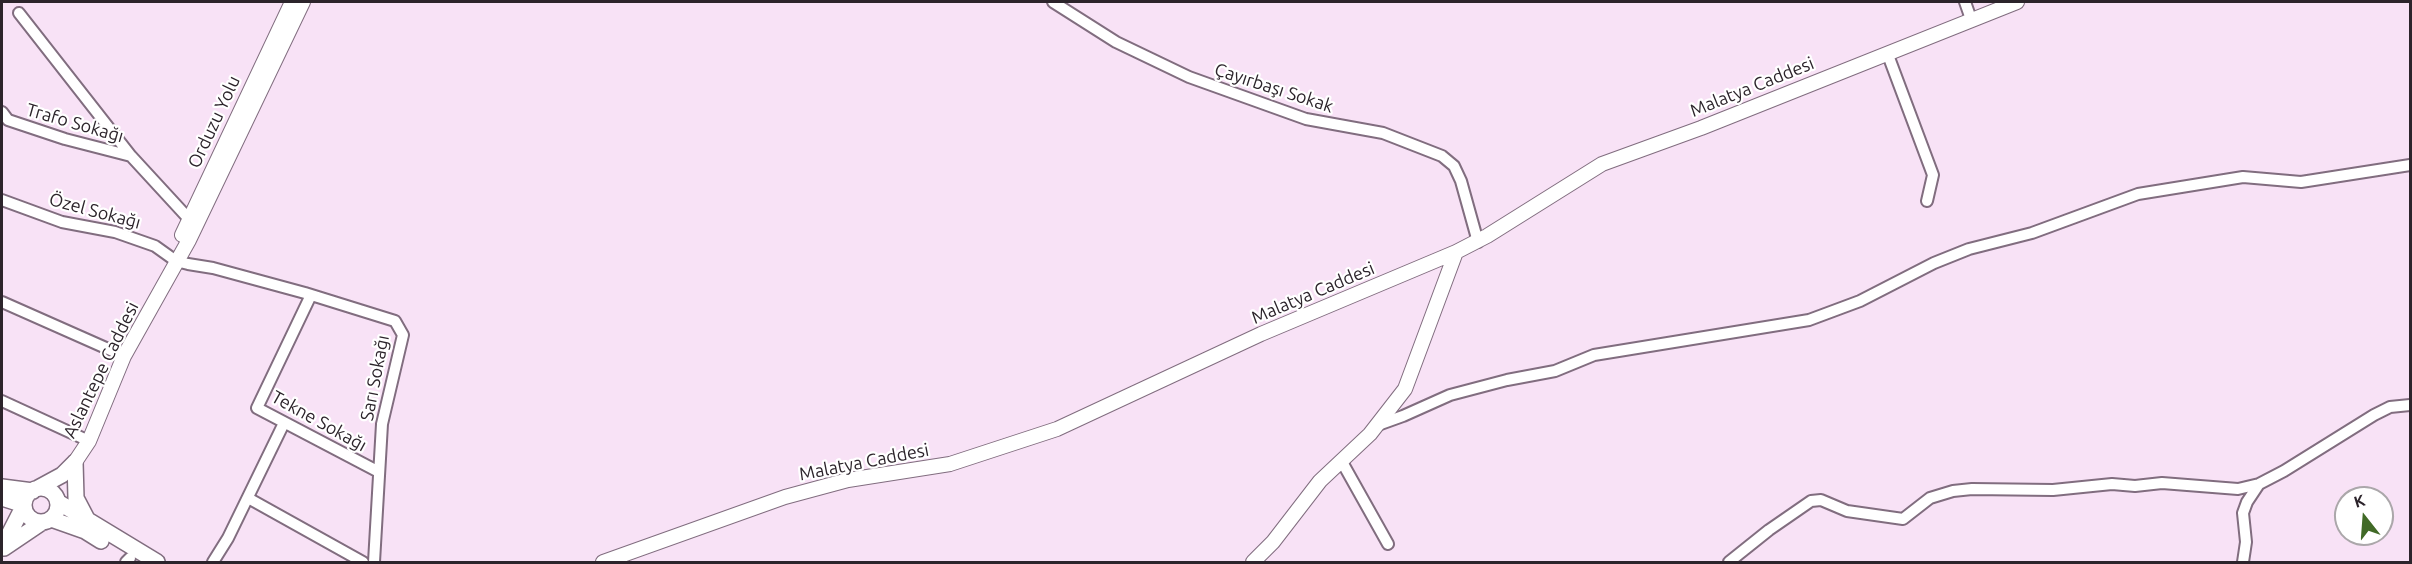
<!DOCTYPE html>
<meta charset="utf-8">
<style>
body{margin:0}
#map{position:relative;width:2412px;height:564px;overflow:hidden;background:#f8e2f6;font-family:Ubuntu,sans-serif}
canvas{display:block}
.frame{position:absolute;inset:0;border:3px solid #2c242b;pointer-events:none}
.north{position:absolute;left:2334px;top:486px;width:60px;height:60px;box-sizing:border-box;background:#fff;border:2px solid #aba7aa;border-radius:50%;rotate:343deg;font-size:16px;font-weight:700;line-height:24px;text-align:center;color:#2c242b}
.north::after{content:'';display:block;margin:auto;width:21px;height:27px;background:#416a27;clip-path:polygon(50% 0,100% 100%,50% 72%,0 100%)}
</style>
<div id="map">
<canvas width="2412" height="564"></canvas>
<div class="frame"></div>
<div class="north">K</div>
</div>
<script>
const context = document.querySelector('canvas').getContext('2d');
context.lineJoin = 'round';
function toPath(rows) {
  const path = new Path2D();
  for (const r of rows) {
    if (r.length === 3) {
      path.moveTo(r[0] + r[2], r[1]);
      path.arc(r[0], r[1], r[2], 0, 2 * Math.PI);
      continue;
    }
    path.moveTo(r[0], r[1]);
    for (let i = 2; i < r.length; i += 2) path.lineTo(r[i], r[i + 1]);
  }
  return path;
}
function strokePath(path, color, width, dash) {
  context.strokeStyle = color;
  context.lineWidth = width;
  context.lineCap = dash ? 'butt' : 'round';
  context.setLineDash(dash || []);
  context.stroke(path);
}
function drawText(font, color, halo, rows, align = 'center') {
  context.font = font + ' Ubuntu,sans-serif';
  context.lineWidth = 4.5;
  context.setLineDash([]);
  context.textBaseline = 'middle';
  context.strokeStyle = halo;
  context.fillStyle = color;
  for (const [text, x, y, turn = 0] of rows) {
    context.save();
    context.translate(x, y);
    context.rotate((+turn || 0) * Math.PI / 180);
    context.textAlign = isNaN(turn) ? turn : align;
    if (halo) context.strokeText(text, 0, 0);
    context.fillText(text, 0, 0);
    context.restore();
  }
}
const minor = toPath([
 [1053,2,1116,42,1189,77,1306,119,1383,133,1442,156,1454,166,1461,181,1478,242],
 [1965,2,1971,19],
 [19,13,131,156],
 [1888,55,1933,175,1927,201],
 [2,112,8,120,65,139,131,156,189,219],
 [2,200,62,222,115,232,155,246,176,261,188,264,213,268,305,293,395,321,403,335,382,424,374,562],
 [311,295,257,408,379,472],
 [2,302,124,356],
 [2,401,89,441],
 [1378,425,1403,416,1450,395,1507,380,1555,371,1594,355,1809,320,1860,301,1934,263,1969,249,2032,233,2138,194,2243,177,2301,182,2410,165],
 [1342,462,1388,544],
 [248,498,363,562],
 [126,562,130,558],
 [213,562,228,538,284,423],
 [1729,562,1769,530,1811,501,1821,500,1847,511,1903,519,1930,498,1953,491,1972,489,2053,490,2112,484,2135,486,2162,483,2238,489,2259,484,2284,471,2374,415,2390,407,2410,405],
 [2243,562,2246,542,2243,513,2247,502,2259,484]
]);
const tertiary = toPath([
 [182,235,292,2],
 [75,462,89,441,124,356,189,240,303,2],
 [603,562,785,497,848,480,950,464,1057,429,1261,334,1456,252,1487,236,1602,164,1701,128,2017,2],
 [1253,562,1273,542,1320,481,1370,434,1405,389,1456,252]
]);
const secondary = toPath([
 [75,462,76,498,88,521],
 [2,487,33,491],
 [41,505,17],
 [38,488,62,475,75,462],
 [2,498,24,505,2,548],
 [58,502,157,562],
 [51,519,85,531,101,541],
 [4,548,41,523]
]);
const streetNames = [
 ["Malatya Caddesi",1752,87,-22],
 ["Çayırbaşı Sokak",1274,88,18],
 ["Orduzu Yolu",214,122,-65],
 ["Trafo Sokağı",75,123,16],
 ["Özel Sokağı",95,211,15],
 ["Malatya Caddesi",1313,293,-23],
 ["Aslantepe Caddesi",101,370,-64],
 ["Sarı Sokağı",375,378,-79],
 ["Tekne Sokağı",319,421,29],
 ["Malatya Caddesi",864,462,-11]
];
strokePath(minor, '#816d7f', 14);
strokePath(tertiary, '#816d7f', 16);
strokePath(secondary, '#816d7f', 18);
strokePath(minor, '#fff', 10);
strokePath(tertiary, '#fff', 14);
strokePath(secondary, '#fff', 15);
drawText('18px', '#2c242b', '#fff', streetNames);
</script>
